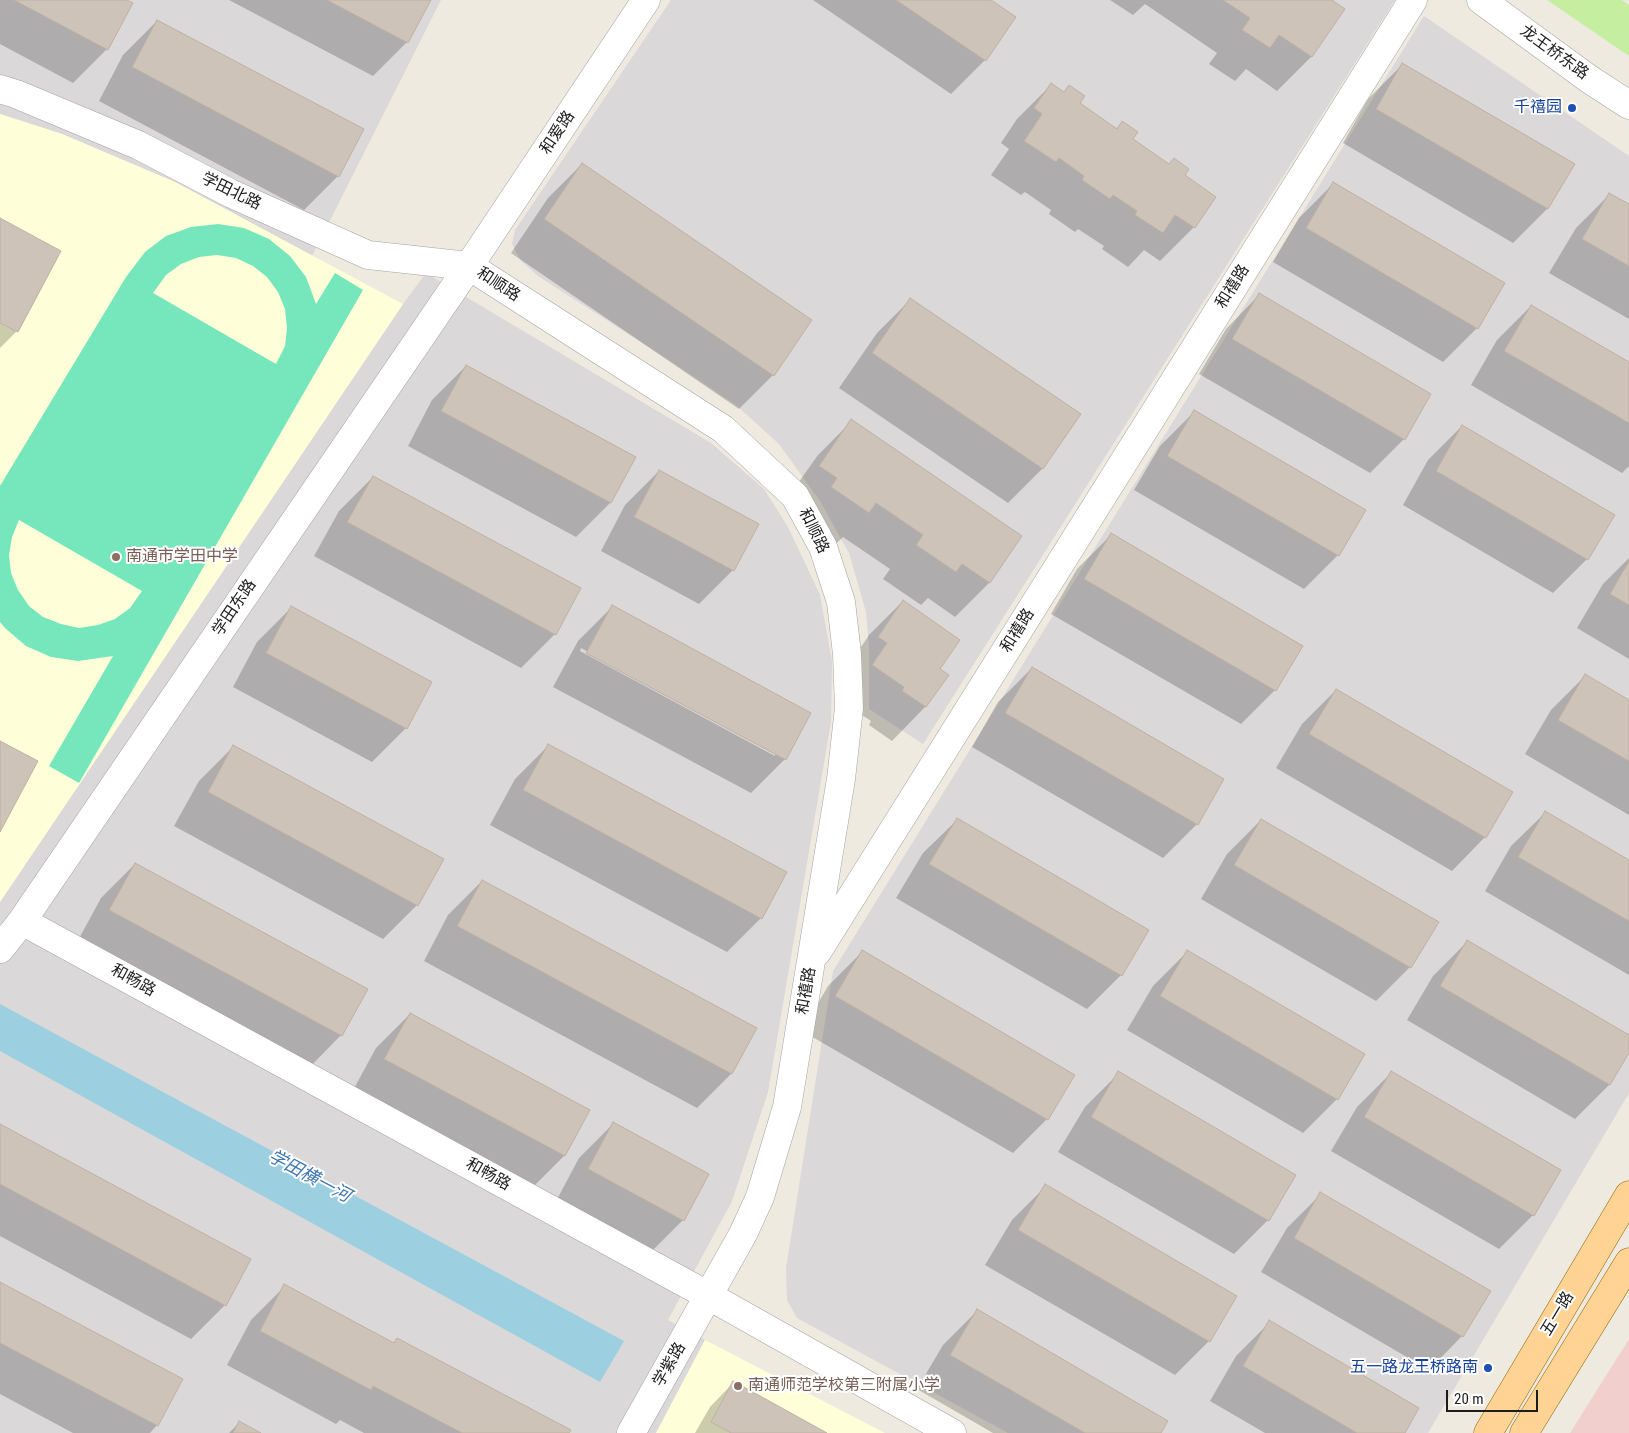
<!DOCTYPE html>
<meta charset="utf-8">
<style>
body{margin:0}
#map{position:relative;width:1629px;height:1433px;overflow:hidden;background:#eeeae0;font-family:"Roboto Condensed",sans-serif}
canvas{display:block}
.scale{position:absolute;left:1446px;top:1390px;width:92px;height:22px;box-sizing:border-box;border:2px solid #1c1c1c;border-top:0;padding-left:6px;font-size:15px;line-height:18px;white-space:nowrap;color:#1c1c1c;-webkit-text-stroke:4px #fff;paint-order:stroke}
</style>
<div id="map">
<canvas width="1629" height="1433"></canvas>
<div class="scale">20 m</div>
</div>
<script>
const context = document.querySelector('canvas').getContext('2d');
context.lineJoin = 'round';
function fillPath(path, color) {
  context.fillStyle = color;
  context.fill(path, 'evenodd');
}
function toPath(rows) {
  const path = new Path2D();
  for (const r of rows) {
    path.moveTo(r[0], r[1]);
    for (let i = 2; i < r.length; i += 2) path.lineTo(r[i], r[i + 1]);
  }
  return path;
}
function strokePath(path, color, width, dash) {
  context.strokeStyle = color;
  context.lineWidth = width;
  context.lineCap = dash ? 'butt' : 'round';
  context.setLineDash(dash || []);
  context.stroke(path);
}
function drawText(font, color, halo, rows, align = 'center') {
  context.font = font + ' "Roboto Condensed","Noto Sans SC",sans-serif';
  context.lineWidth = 4;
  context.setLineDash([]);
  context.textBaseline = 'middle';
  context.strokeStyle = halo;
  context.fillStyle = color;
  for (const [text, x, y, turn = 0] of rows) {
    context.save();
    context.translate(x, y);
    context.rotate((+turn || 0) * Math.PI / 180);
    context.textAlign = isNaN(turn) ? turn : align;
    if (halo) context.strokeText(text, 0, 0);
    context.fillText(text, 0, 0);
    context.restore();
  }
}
const residential = toPath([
 [0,0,441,0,312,256,175,182,62,134,0,114],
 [671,0,1395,0,923,744,869,709,869,647,866,612,849,553,820,501,779,444,736,405,664,357,538,276,521,261,512,244,515,230],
 [1424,16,1629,156,1629,1093,1428,1433,1008,1433,797,1318,787,1300,786,1268,833,971],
 [426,273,711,443,764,489,788,527,820,595,832,661,831,722,768,1092,732,1201,668,1320,705,1340,656,1433,0,1433,0,902,403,304]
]);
const commercial = toPath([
 [1629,1339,1629,1433,1570,1433]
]);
const education = toPath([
 [0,114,62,134,175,182,403,304,0,902],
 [705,1340,885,1433,656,1433]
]);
const grass = toPath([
 [1547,0,1622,0,1629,5,1629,56]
]);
const pitch = toPath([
 [218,224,244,228,269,239,290,256,306,277,316,304,335,273,363,290,79,783,49,766,113,656,78,661,51,657,26,646,5,628,0,622,0,486,126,277,145,252,166,236,191,227],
 [217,255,236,258,253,266,267,277,278,292,285,309,287,328,285,346,276,364,153,293,166,275,181,264,199,257],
 [19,520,142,591,130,608,115,619,98,625,79,628,61,624,43,617,29,606,18,590,11,573,9,555,12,537]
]);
const water = toPath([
 [0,1004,624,1341,600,1382,0,1051]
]);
const shadow = toPath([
 [0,0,125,0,107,49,73,83,0,44],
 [229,0,429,0,407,42,373,76],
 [813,0,988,0,985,60,951,94],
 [1110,0,1330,0,1344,9,1311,57,1277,91,1246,69,1235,81,1209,64,1217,53,1145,4,1133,15],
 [157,21,338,176,304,210,99,101,123,55],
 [1402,65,1573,164,1547,209,1513,243,1343,143,1368,99],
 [1051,85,1063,93,1069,86,1078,104,1116,129,1123,122,1131,139,1183,175,1194,227,1160,261,1144,250,1128,267,1102,249,1104,246,1078,229,1075,232,1049,214,1051,210,1025,192,1021,195,991,175,1009,149,1001,143,1017,119],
 [582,164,773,375,739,409,511,253,548,198],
 [1333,184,1477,328,1443,362,1273,262,1299,218],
 [1610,194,1629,206,1629,319,1549,273,1576,228],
 [0,220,17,331,0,348],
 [1259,295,1404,439,1370,473,1199,374,1226,329],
 [911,299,1079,414,1042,469,1008,503,839,388,877,333],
 [1531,306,1629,364,1629,466,1622,473,1471,385,1497,340],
 [466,366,634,457,610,503,576,537,408,446,432,400],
 [1194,412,1338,555,1304,589,1134,490,1160,446],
 [852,421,1020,536,989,583,955,617,928,598,921,605,883,579,890,569,843,537,834,546,786,500,818,455],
 [1462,426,1587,559,1553,593,1403,505,1428,460],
 [659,471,733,570,699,604,601,551,625,505],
 [373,477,555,634,521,668,314,556,339,511],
 [1111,535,1301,646,1275,690,1241,724,1051,614,1077,569],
 [1629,558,1629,659,1577,628,1603,584],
 [903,601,938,669,925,707,892,741,869,725,871,721,839,700,845,671,869,635],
 [612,607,809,714,785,759,751,793,553,687,578,641],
 [581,648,775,753,775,756,580,651],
 [291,608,406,728,372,762,233,687,257,642],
 [1032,668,1197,824,1163,858,972,747,998,702],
 [1585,676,1629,701,1629,815,1525,754,1551,710],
 [1336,690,1485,837,1452,871,1276,768,1302,724],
 [549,745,761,918,727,952,490,825,515,779],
 [233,747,417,905,383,939,174,826,199,781],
 [1545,813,1629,861,1629,975,1485,891,1511,846],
 [957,820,1121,975,1087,1009,896,898,923,853],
 [1261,820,1410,967,1376,1001,1201,899,1227,854],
 [135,864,341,1035,308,1069,76,944,101,898],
 [482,881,755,1028,731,1074,697,1108,424,961,448,915],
 [1467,942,1629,1036,1629,1051,1609,1085,1575,1119,1407,1020,1433,976],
 [862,952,1047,1119,1013,1153,802,1031,828,986],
 [1187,952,1337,1099,1303,1133,1127,1030,1153,986],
 [410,1014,588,1110,564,1156,530,1190,351,1094,376,1048],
 [1119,1073,1268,1220,1234,1254,1058,1152,1085,1107],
 [1391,1073,1533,1215,1499,1249,1331,1151,1357,1107],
 [613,1124,683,1220,649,1254,555,1203,579,1158],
 [0,1125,225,1305,191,1339,0,1236],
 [1046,1186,1209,1341,1175,1375,985,1265,1012,1220],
 [1321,1194,1462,1336,1429,1370,1261,1272,1287,1228],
 [0,1284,157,1425,150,1433,73,1433,0,1394],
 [285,1286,393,1343,397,1339,568,1433,364,1433,340,1420,336,1424,227,1365,251,1320],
 [977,1311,1160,1433,993,1433,917,1389,943,1345],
 [1270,1322,1403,1433,1265,1433,1210,1401,1236,1356],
 [733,1383,825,1433,695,1433,710,1407],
 [239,1423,259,1433,229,1433]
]);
const building = toPath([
 [14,0,127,0,133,3,108,50,14,0],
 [327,0,431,0,408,43,327,0],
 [896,0,991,0,1016,17,986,61,896,0],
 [1223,0,1332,0,1345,9,1312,57,1279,35,1270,48,1242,30,1250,18,1223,0],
 [157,20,364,129,339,177,132,67,157,20],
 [1402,63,1575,164,1548,209,1376,109,1402,63],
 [1051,83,1064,92,1069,85,1085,96,1080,103,1117,129,1122,121,1138,132,1133,139,1169,164,1174,158,1189,169,1185,175,1216,197,1195,228,1175,215,1163,233,1135,215,1137,211,1113,195,1110,199,1082,180,1084,176,1059,158,1056,162,1024,141,1042,114,1034,108,1051,83],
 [582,163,812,320,774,376,544,219,582,163],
 [1333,182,1505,283,1478,329,1306,228,1333,182],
 [1609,193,1629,204,1629,266,1582,239,1609,193],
 [0,218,61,251,18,332,0,323,0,218],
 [1259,293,1431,394,1405,440,1232,339,1259,293],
 [910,298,1081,414,1043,469,872,353,910,298],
 [1531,305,1629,362,1629,423,1504,351,1531,305],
 [466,365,636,457,611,503,441,411,466,365],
 [1194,410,1366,510,1339,556,1167,456,1194,410],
 [851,419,1022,536,990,583,962,564,956,572,916,545,923,535,876,503,869,513,831,487,837,478,819,466,851,419],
 [1462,425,1615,515,1588,560,1436,471,1462,425],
 [659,470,759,524,734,571,634,517,659,470],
 [373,476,581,588,556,635,347,522,373,476],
 [1111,533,1303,646,1276,691,1084,579,1111,533],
 [1629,561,1629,605,1610,594,1629,561],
 [903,600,960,640,940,669,949,675,926,707,902,691,904,687,872,665,887,643,878,637,903,600],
 [612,605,811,713,786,760,586,653,612,605],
 [291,606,432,682,407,729,266,653,291,606],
 [1032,667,1224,779,1198,825,1005,713,1032,667],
 [1585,674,1629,700,1629,761,1558,720,1585,674],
 [1336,689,1513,792,1486,838,1309,734,1336,689],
 [0,741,38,761,0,832,0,741],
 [548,744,787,872,762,919,523,790,548,744],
 [233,745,444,859,418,906,208,792,233,745],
 [1545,811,1629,860,1629,921,1518,857,1545,811],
 [957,818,1149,930,1122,976,929,864,957,818],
 [1261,819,1439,922,1411,968,1234,865,1261,819],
 [135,863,368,989,342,1036,109,910,135,863],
 [482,880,757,1028,732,1074,457,926,482,880],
 [1467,940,1629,1035,1629,1053,1610,1085,1440,986,1467,940],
 [862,950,1075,1075,1048,1120,835,996,862,950],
 [1187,950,1365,1054,1338,1100,1160,996,1187,950],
 [410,1013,590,1110,565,1156,384,1059,410,1013],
 [1118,1071,1296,1175,1269,1221,1091,1117,1118,1071],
 [1391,1071,1561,1170,1534,1216,1364,1117,1391,1071],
 [613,1122,709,1174,684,1221,588,1169,613,1122],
 [0,1124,251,1259,226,1306,0,1184,0,1124],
 [1045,1184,1237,1296,1210,1342,1018,1230,1045,1184],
 [1320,1192,1491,1291,1463,1337,1294,1238,1320,1192],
 [0,1282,183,1379,158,1426,0,1343,0,1282],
 [284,1284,394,1343,397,1338,571,1430,569,1433,462,1433,373,1386,371,1390,260,1331,284,1284],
 [977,1309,1168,1421,1161,1433,1085,1433,950,1355,977,1309],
 [1269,1320,1419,1408,1405,1433,1357,1433,1243,1366,1269,1320],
 [733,1381,827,1433,731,1433,711,1422,733,1381],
 [239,1421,261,1433,233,1433,239,1421]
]);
const minor = toPath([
 [1481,0,1589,79,1629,105],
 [0,89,16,94,138,145,232,194,368,255,469,266,723,429,795,496,823,547,841,602,847,654,849,708,841,779,787,1107,760,1197,743,1234,631,1433],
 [22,921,709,1296,952,1433],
 [0,949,22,921,469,266,646,0],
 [817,952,1413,0]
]);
const major = toPath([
 [1488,1433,1629,1195],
 [1524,1433,1629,1262]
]);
const markers = [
 [1572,108,5,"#1a4fb4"],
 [116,557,5,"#8d6e63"],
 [1488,1368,5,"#1a4fb4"],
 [738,1386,5,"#8d6e63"]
];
const streetNames = [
 ["龙王桥东路",1554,53,36],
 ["和爱路",558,133,-56],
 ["学田北路",231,192,26],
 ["和顺路",498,285,33],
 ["和禧路",1233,287,-58],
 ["和顺路",813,531,64],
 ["学田东路",235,608,-56],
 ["和禧路",1018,631,-58],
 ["和畅路",133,981,29],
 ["和禧路",807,991,-80],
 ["和畅路",488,1175,29],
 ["五一路",1558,1314,-59],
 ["学紫路",670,1365,-60]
];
const transitNames = [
 ["千禧园",1562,108],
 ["五一路龙王桥路南",1478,1368]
];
const educationNames = [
 ["南通市学田中学",126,557],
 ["南通师范学校第三附属小学",748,1386]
];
const waterNames = [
 ["学田横一河",309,1177,28]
];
fillPath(residential, '#dad8d8');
fillPath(commercial, '#f1cfcd');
fillPath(education, '#feffd8');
fillPath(grass, '#c5eea0');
fillPath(pitch, '#76e6bc');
fillPath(water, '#9cd0e1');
fillPath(shadow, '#0003');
fillPath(building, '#cec3b9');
strokePath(building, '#c1b0a1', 1);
strokePath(minor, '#a3a3a3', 29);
strokePath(major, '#936500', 29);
strokePath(minor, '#fff', 28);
strokePath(major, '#ffd394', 28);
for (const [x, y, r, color] of markers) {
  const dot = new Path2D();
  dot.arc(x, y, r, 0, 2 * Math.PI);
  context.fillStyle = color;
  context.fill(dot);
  strokePath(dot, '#fff', 2);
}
drawText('16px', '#1c1c1c', '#fff', streetNames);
drawText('16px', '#164399', '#fff', transitNames, 'right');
drawText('16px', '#785e54', '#fff', educationNames, 'left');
drawText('italic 18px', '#4078b3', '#fff', waterNames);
</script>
